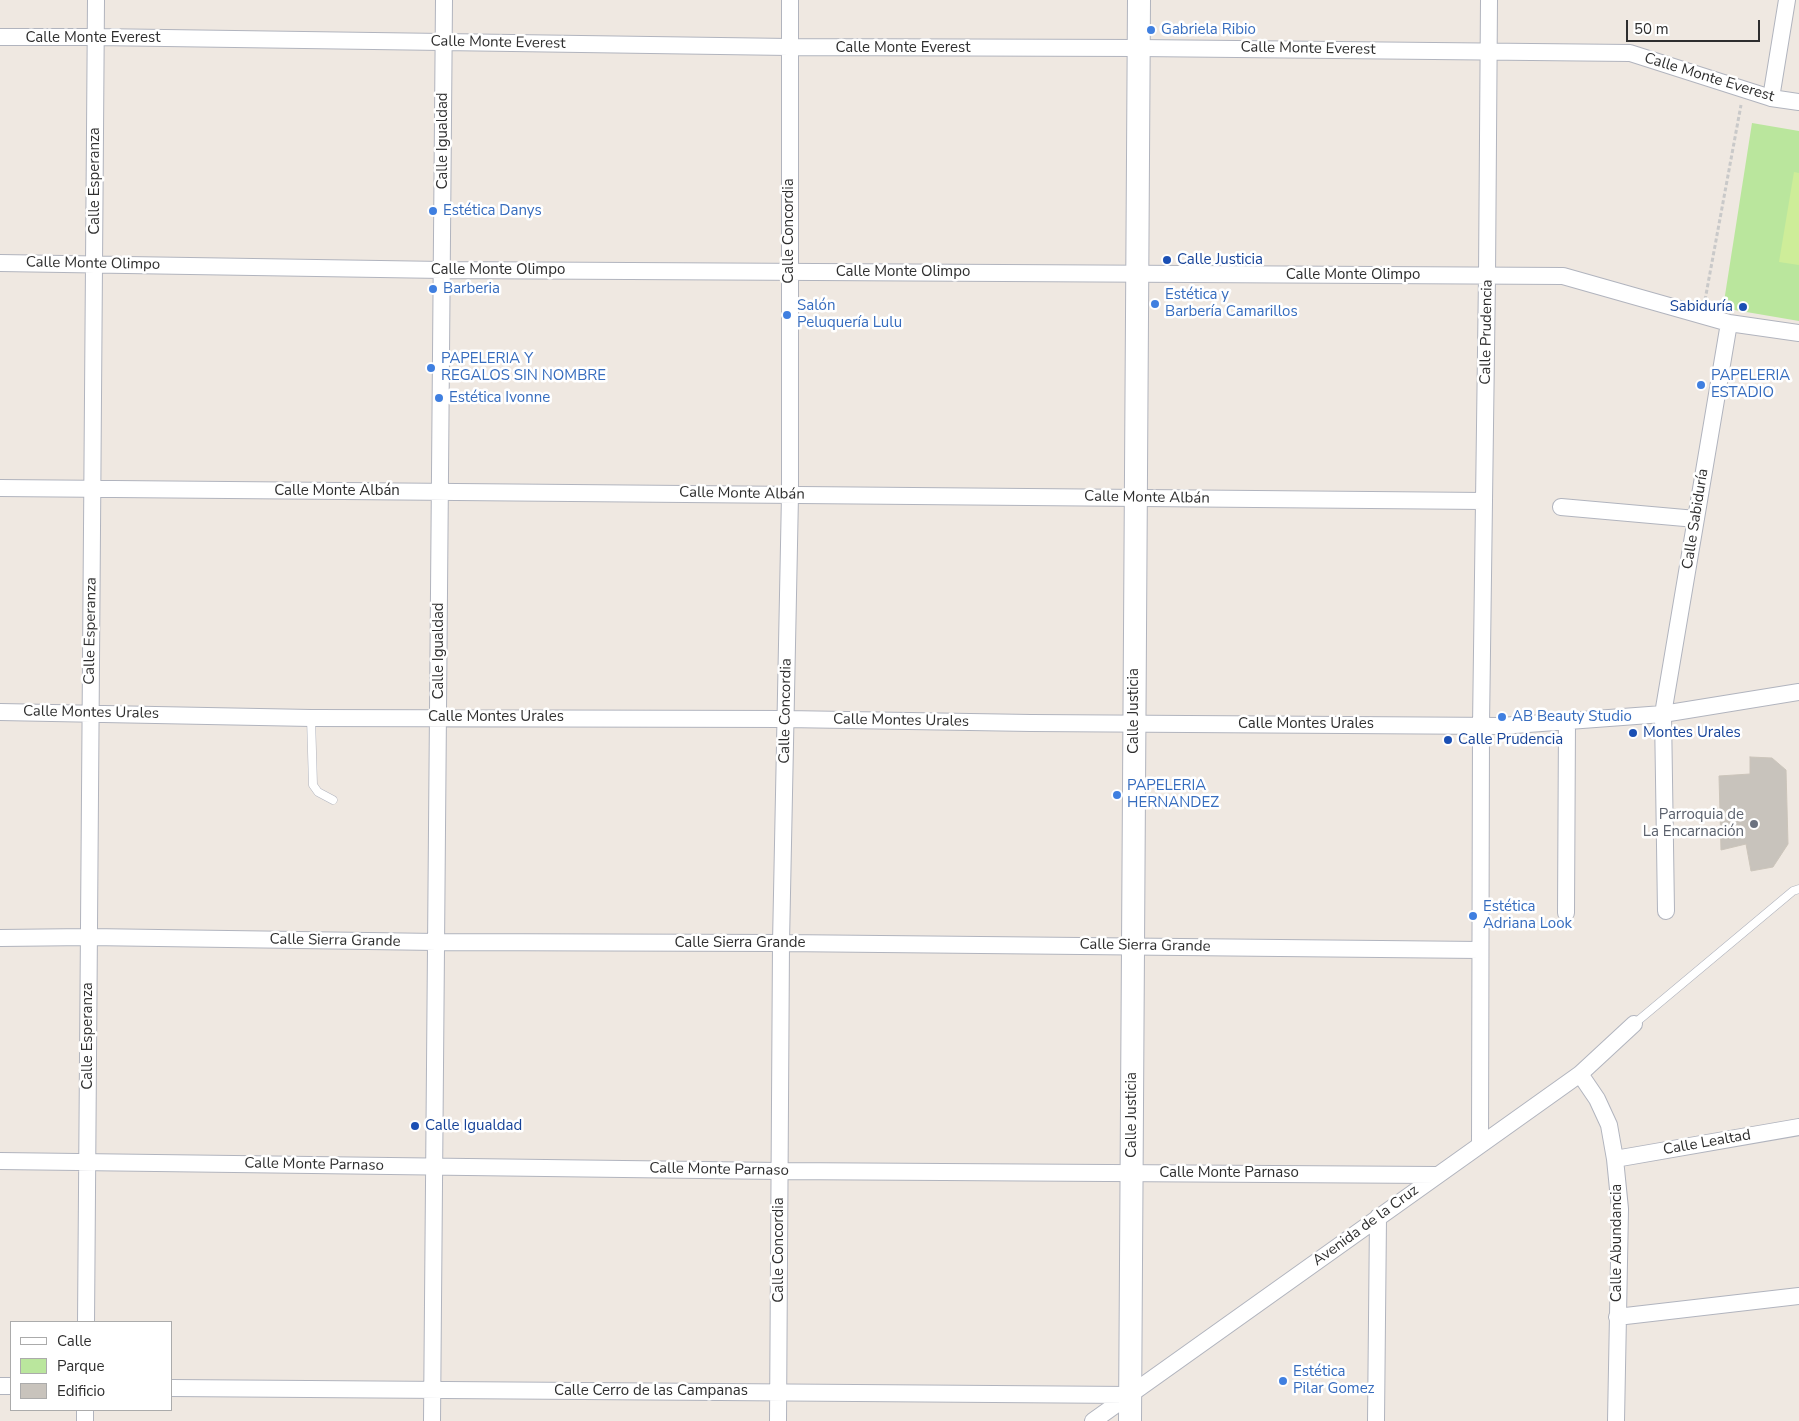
<!DOCTYPE html>
<meta charset="utf-8">
<style>
body{margin:0}
#map{position:relative;width:1799px;height:1421px;overflow:hidden;background:#efe8e1;font-family:"Nunito Sans",sans-serif}
canvas{display:block}
.legend{position:absolute;left:10px;top:1321px;width:162px;height:90px;box-sizing:border-box;background:#fff;border:1px solid #ababab;margin:0;padding:6px 9px;list-style:none;font-size:15px;color:#2e2e2e}
.legend li{display:flex;align-items:center;gap:10px;height:25px}
.legend b{width:25px;border:1px solid #ababab}
.scale{position:absolute;left:1626px;top:20px;width:134px;height:22px;box-sizing:border-box;border:2px solid #2e2e2e;border-top:0;padding-left:6px;font-size:15px;line-height:18px;white-space:nowrap;color:#2e2e2e;-webkit-text-stroke:4px #fff;paint-order:stroke}
</style>
<div id="map">
<canvas width="1799" height="1421"></canvas>
<ul class="legend">
<li><b style="height:6px;background:#fff"></b>Calle</li>
<li><b style="height:14px;background:#bae69d"></b>Parque</li>
<li><b style="height:14px;background:#c8c3bc"></b>Edificio</li>
</ul>
<div class="scale">50 m</div>
</div>
<script>
const context = document.querySelector('canvas').getContext('2d');
context.lineJoin = 'round';
function fillPath(path, color) {
  context.fillStyle = color;
  context.fill(path, 'evenodd');
}
function toPath(rows) {
  const path = new Path2D();
  for (const r of rows) {
    path.moveTo(r[0], r[1]);
    for (let i = 2; i < r.length; i += 2) path.lineTo(r[i], r[i + 1]);
  }
  return path;
}
function strokePath(path, color, width, dash) {
  context.strokeStyle = color;
  context.lineWidth = width;
  context.lineCap = dash ? 'butt' : 'round';
  context.setLineDash(dash || []);
  context.stroke(path);
}
function drawText(font, color, halo, rows, align = 'center') {
  context.font = font + ' "Nunito Sans",sans-serif';
  context.lineWidth = 5;
  context.setLineDash([]);
  context.textBaseline = 'middle';
  context.strokeStyle = halo;
  context.fillStyle = color;
  for (const [text, x, y, turn = 0] of rows) {
    context.save();
    context.translate(x, y);
    context.rotate((+turn || 0) * Math.PI / 180);
    context.textAlign = isNaN(turn) ? turn : align;
    if (halo) context.strokeText(text, 0, 0);
    context.fillText(text, 0, 0);
    context.restore();
  }
}
const green = toPath([
 [1752,123,1799,131,1799,321,1723,308]
]);
const pitch = toPath([
 [1794,172,1799,173,1799,265,1779,262]
]);
const building = toPath([
 [1750,757,1772,758,1786,770,1788,844,1773,867,1751,871,1746,844,1721,850,1719,776,1750,774,1750,757]
]);
const path = toPath([
 [1705,300,1741,105]
]);
const lane = toPath([
 [311,718,313,785,318,792,333,800],
 [1634,1024,1793,891,1799,889]
]);
const street = toPath([
 [0,37,96,37,789,47,1138,48,1630,53,1771,98,1799,102],
 [1771,98,1787,0],
 [0,263,443,270,1563,276,1729,323,1799,333],
 [0,488,1484,501],
 [1561,507,1696,519],
 [0,712,311,718,786,719,1031,723,1501,726,1663,714,1799,692],
 [1666,911,1663,714,1729,323],
 [1566,913,1567,721],
 [0,938,89,937,437,942,781,943,1480,950],
 [1580,1074,1597,1099,1609,1125,1615,1159,1620,1209,1616,1421],
 [1480,1144,1481,726,1487,276,1489,0],
 [1615,1159,1799,1127],
 [0,1161,779,1171,1437,1175],
 [1617,1317,1799,1296],
 [86,1322,96,0],
 [0,1386,11,1386],
 [171,1388,1130,1395],
 [85,1421,85,1410],
 [432,1421,444,0],
 [778,1421,781,943,790,495,790,0],
 [1093,1421,1580,1074,1634,1024],
 [1376,1421,1378,1217]
]);
const secondary = toPath([
 [1130,1421,1139,0]
]);
const markers = [
 [1151,30,5,"#3f7fe0"],
 [433,211,5,"#3f7fe0"],
 [1167,260,5,"#1a4fb4"],
 [433,289,5,"#3f7fe0"],
 [1155,304,5,"#3f7fe0"],
 [1743,307,5,"#1a4fb4"],
 [787,315,5,"#3f7fe0"],
 [431,368,5,"#3f7fe0"],
 [1701,385,5,"#3f7fe0"],
 [439,398,5,"#3f7fe0"],
 [1502,717,5,"#3f7fe0"],
 [1633,733,5,"#1a4fb4"],
 [1448,740,5,"#1a4fb4"],
 [1117,795,5,"#3f7fe0"],
 [1754,824,5,"#6b7280"],
 [1473,916,5,"#3f7fe0"],
 [415,1126,5,"#1a4fb4"],
 [1283,1381,5,"#3f7fe0"]
];
const shopNames = [
 ["Gabriela Ribio",1161,30],
 ["Estética Danys",443,211],
 ["Barberia",443,289],
 ["Estética y",1165,295],
 ["Barbería Camarillos",1165,312],
 ["Salón",797,306],
 ["Peluquería Lulu",797,323],
 ["PAPELERIA Y",441,359],
 ["REGALOS SIN NOMBRE",441,376],
 ["PAPELERIA",1711,376],
 ["ESTADIO",1711,393],
 ["Estética Ivonne",449,398],
 ["AB Beauty Studio",1512,717],
 ["PAPELERIA",1127,786],
 ["HERNANDEZ",1127,803],
 ["Estética",1483,907],
 ["Adriana Look",1483,924],
 ["Estética",1293,1372],
 ["Pilar Gomez",1293,1389]
];
const streetNames = [
 ["Calle Monte Everest",93,38],
 ["Calle Monte Everest",498,43,1],
 ["Calle Monte Everest",903,48],
 ["Calle Monte Everest",1308,49,1],
 ["Calle Monte Everest",1709,78,17],
 ["Calle Igualdad",443,141,-90],
 ["Calle Esperanza",95,181,-90],
 ["Calle Concordia",789,231,-90],
 ["Calle Monte Olimpo",93,264,1],
 ["Calle Monte Olimpo",498,270],
 ["Calle Monte Olimpo",903,272],
 ["Calle Monte Olimpo",1353,275],
 ["Calle Prudencia",1487,332,-89],
 ["Calle Monte Albán",337,491],
 ["Calle Monte Albán",742,494,1],
 ["Calle Monte Albán",1147,498,1],
 ["Calle Sabiduría",1696,519,-81],
 ["Calle Esperanza",91,631,-89],
 ["Calle Igualdad",439,651,-90],
 ["Calle Concordia",786,711,-89],
 ["Calle Justicia",1134,711,-90],
 ["Calle Montes Urales",91,713,1],
 ["Calle Montes Urales",496,717],
 ["Calle Montes Urales",901,721,1],
 ["Calle Montes Urales",1306,724],
 ["Calle Sierra Grande",335,941,1],
 ["Calle Sierra Grande",740,943],
 ["Calle Sierra Grande",1145,946,1],
 ["Calle Esperanza",88,1036,-90],
 ["Calle Justicia",1132,1115,-90],
 ["Calle Lealtad",1707,1143,-10],
 ["Calle Monte Parnaso",314,1165,1],
 ["Calle Monte Parnaso",719,1170,1],
 ["Calle Monte Parnaso",1229,1173],
 ["Avenida de la Cruz",1366,1226,-36],
 ["Calle Abundancia",1617,1243,-90],
 ["Calle Concordia",779,1250,-90],
 ["Calle Cerro de las Campanas",651,1391]
];
const transitNames = [
 ["Calle Justicia",1177,260],
 ["Sabiduría",1733,307,"right"],
 ["Montes Urales",1643,733],
 ["Calle Prudencia",1458,740],
 ["Calle Igualdad",425,1126]
];
const worshipNames = [
 ["Parroquia de",1744,815],
 ["La Encarnación",1744,832]
];
fillPath(green, '#bae69d');
fillPath(pitch, '#ceed99');
fillPath(building, '#c8c3bc');
strokePath(building, '#cbc4ba', 1);
strokePath(lane, '#b1b4be', 9);
strokePath(street, '#b1b4be', 18);
strokePath(secondary, '#b1b4be', 24);
strokePath(path, '#c9c9c9', 3, [4, 2.5]);
strokePath(lane, '#fff', 8);
strokePath(street, '#fff', 16);
strokePath(secondary, '#fff', 22);
for (const [x, y, r, color] of markers) {
  const dot = new Path2D();
  dot.arc(x, y, r, 0, 2 * Math.PI);
  context.fillStyle = color;
  context.fill(dot);
  strokePath(dot, '#fff', 2);
}
drawText('15px', '#366cbe', '#fff', shopNames, 'left');
drawText('15px', '#2e2e2e', '#fff', streetNames);
drawText('15px', '#164399', '#fff', transitNames, 'left');
drawText('15px', '#5b616d', '#fff', worshipNames, 'right');
</script>
